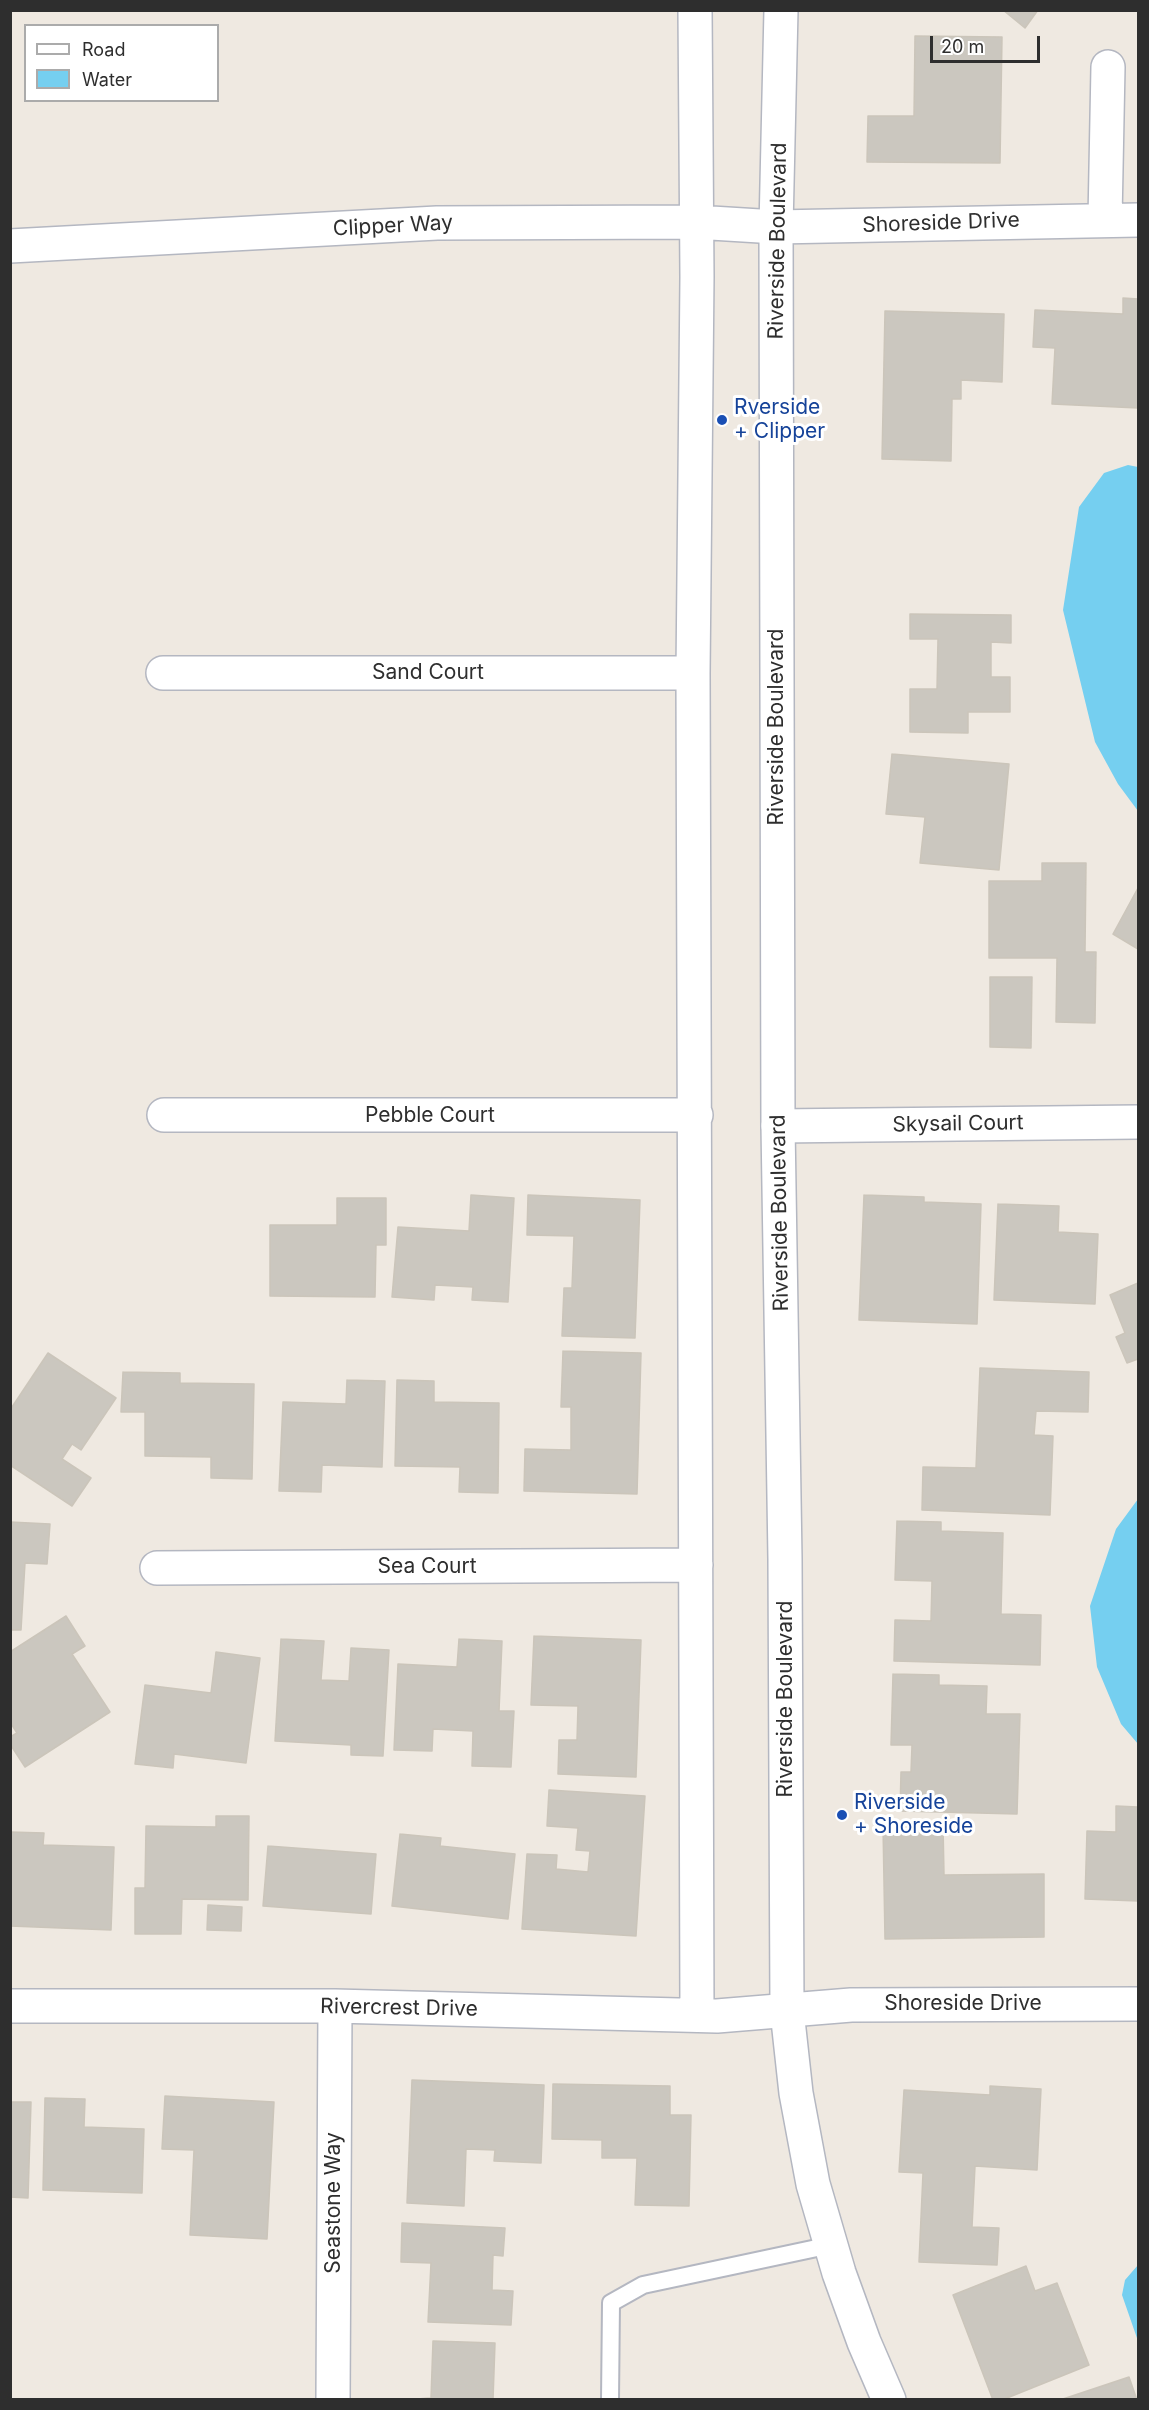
<!DOCTYPE html>
<style>
body{margin:0}
#map{position:relative;width:1149px;height:2410px;overflow:hidden;background:#efe9e1;font-family:Inter,sans-serif}
canvas{display:block}
.frame{position:absolute;inset:0;border:12px solid #2e2e2e;pointer-events:none}
.legend{position:absolute;left:24px;top:24px;width:195px;height:78px;box-sizing:border-box;background:#fff;border:2px solid #ababab;margin:0;padding:8px 10px;list-style:none;font-size:18px;color:#2e2e2e}
.legend li{display:flex;align-items:center;gap:12px;height:30px}
.legend b{width:30px;border:2px solid #ababab}
.scale{position:absolute;left:930px;top:36px;width:110px;height:27px;box-sizing:border-box;border:3px solid #2e2e2e;border-top:0;padding-left:8px;font-size:18px;line-height:21px;white-space:nowrap;color:#2e2e2e;-webkit-text-stroke:4px #fff;paint-order:stroke}
</style>
<div id="map">
<canvas width="1149" height="2410"></canvas>
<div class="frame"></div>
<ul class="legend">
<li><b style="height:8px;background:#fff"></b>Road</li>
<li><b style="height:16px;background:#75cff0"></b>Water</li>
</ul>
<div class="scale">20 m</div>
</div>
<script>
const context = document.querySelector('canvas').getContext('2d');
context.lineJoin = 'round';
function fillPath(path, color) {
  context.fillStyle = color;
  context.fill(path, 'evenodd');
}
function toPath(rows) {
  const path = new Path2D();
  for (const r of rows) {
    path.moveTo(r[0], r[1]);
    for (let i = 2; i < r.length; i += 2) path.lineTo(r[i], r[i + 1]);
  }
  return path;
}
function strokePath(path, color, width, dash) {
  context.strokeStyle = color;
  context.lineWidth = width;
  context.lineCap = dash ? 'butt' : 'round';
  context.setLineDash(dash || []);
  context.stroke(path);
}
function drawText(font, color, halo, rows, align = 'center') {
  context.font = font + ' Inter,sans-serif';
  context.lineWidth = 6;
  context.setLineDash([]);
  context.textBaseline = 'middle';
  context.strokeStyle = halo;
  context.fillStyle = color;
  for (const [text, x, y, turn = 0] of rows) {
    context.save();
    context.translate(x, y);
    context.rotate((+turn || 0) * Math.PI / 180);
    context.textAlign = isNaN(turn) ? turn : align;
    if (halo) context.strokeText(text, 0, 0);
    context.fillText(text, 0, 0);
    context.restore();
  }
}
const water = toPath([
 [1128,465,1138,467,1138,811,1118,784,1095,742,1063,610,1079,507,1104,473],
 [1138,1499,1138,1744,1121,1724,1097,1667,1090,1606,1116,1529],
 [1138,2265,1138,2341,1122,2295,1125,2280]
]);
const building = toPath([
 [1003,10,1038,10,1025,28,1003,10],
 [915,36,1002,37,1000,163,867,162,868,116,914,116,915,36],
 [1123,298,1138,299,1138,408,1052,404,1055,348,1033,347,1035,310,1123,314,1123,298],
 [885,311,1004,314,1002,382,961,380,961,399,952,399,951,461,882,459,885,311],
 [910,614,1011,615,1011,643,991,642,991,677,1010,677,1010,712,968,712,968,733,910,732,910,689,937,689,938,639,910,639,910,614],
 [892,754,1009,764,999,870,920,863,925,817,886,814,892,754],
 [1042,863,1086,863,1085,952,1096,952,1095,1023,1056,1022,1057,958,989,958,989,881,1042,881,1042,863],
 [1138,888,1138,949,1113,934,1138,888],
 [990,977,1032,977,1031,1048,990,1047,990,977],
 [471,1195,514,1198,508,1302,472,1300,473,1287,435,1285,434,1300,392,1297,398,1227,469,1231,471,1195],
 [528,1195,640,1200,635,1338,562,1336,564,1288,572,1288,574,1236,527,1235,528,1195],
 [864,1195,924,1197,924,1202,981,1204,977,1324,859,1320,864,1195],
 [337,1198,386,1198,386,1245,376,1245,375,1297,270,1296,270,1225,337,1225,337,1198],
 [998,1204,1059,1206,1058,1232,1098,1234,1095,1304,994,1300,998,1204],
 [1138,1283,1138,1359,1127,1363,1116,1337,1125,1333,1110,1295,1138,1283],
 [563,1351,641,1353,637,1494,524,1491,525,1449,571,1450,571,1407,561,1407,563,1351],
 [48,1353,116,1398,81,1450,72,1444,62,1459,91,1478,72,1506,10,1465,10,1410,48,1353],
 [980,1368,1089,1372,1088,1412,1036,1411,1034,1435,1053,1436,1050,1515,922,1510,923,1467,976,1468,980,1368],
 [123,1372,180,1373,180,1383,254,1384,252,1479,211,1478,211,1457,145,1456,145,1412,121,1412,123,1372],
 [347,1380,385,1381,382,1467,322,1465,321,1492,279,1491,283,1402,346,1404,347,1380],
 [397,1380,434,1381,434,1402,499,1403,498,1493,459,1492,460,1467,395,1466,397,1380],
 [897,1521,941,1522,941,1531,1003,1533,1001,1614,1041,1615,1040,1665,894,1661,895,1620,931,1621,932,1581,895,1580,897,1521],
 [10,1522,50,1524,47,1564,25,1563,21,1630,10,1630,10,1522],
 [66,1616,85,1646,72,1654,110,1712,25,1767,10,1744,10,1737,17,1733,10,1722,10,1652,66,1616],
 [534,1636,641,1640,636,1777,558,1774,559,1740,577,1740,578,1706,531,1705,534,1636],
 [281,1639,324,1641,321,1680,349,1681,351,1648,389,1650,383,1756,351,1755,351,1745,275,1741,281,1639],
 [459,1639,502,1641,499,1711,514,1711,511,1767,472,1766,473,1731,433,1729,432,1751,394,1750,398,1664,457,1667,459,1639],
 [216,1652,260,1658,246,1763,174,1754,173,1768,135,1764,145,1685,211,1693,216,1652],
 [893,1674,939,1675,939,1685,987,1686,986,1714,1020,1714,1017,1814,900,1811,901,1772,911,1772,912,1745,891,1745,893,1674],
 [549,1790,645,1796,636,1936,522,1929,527,1854,557,1855,556,1869,588,1872,590,1851,576,1850,578,1828,547,1826,549,1790],
 [1116,1806,1138,1807,1138,1901,1085,1899,1087,1831,1116,1832,1116,1806],
 [216,1816,249,1816,248,1900,182,1899,181,1934,135,1934,135,1888,145,1888,146,1826,216,1827,216,1816],
 [943,1825,944,1875,1044,1874,1044,1937,885,1939,883,1826,943,1825],
 [10,1832,44,1833,43,1845,114,1847,111,1930,10,1926,10,1832],
 [400,1834,441,1838,440,1846,515,1854,508,1919,392,1906,400,1834],
 [268,1846,376,1854,371,1914,263,1906,268,1846],
 [208,1905,242,1907,241,1931,207,1930,208,1905],
 [412,2080,544,2085,541,2163,494,2161,495,2150,466,2149,464,2206,407,2203,412,2080],
 [553,2084,670,2086,670,2115,691,2115,689,2206,635,2205,637,2158,602,2158,602,2140,552,2139,553,2084],
 [990,2086,1041,2089,1037,2170,975,2166,972,2227,999,2228,997,2265,919,2262,923,2173,899,2172,904,2090,990,2095,990,2086],
 [165,2096,274,2102,267,2239,190,2235,194,2150,162,2149,165,2096],
 [45,2098,85,2099,84,2127,144,2129,142,2193,43,2190,45,2098],
 [10,2102,31,2102,28,2198,10,2197,10,2102],
 [402,2223,505,2228,503,2256,493,2255,492,2290,513,2291,511,2325,428,2322,431,2263,401,2262,402,2223],
 [1026,2266,1035,2291,1057,2283,1089,2365,1002,2400,993,2400,953,2295,1026,2266],
 [433,2341,495,2343,493,2400,402,2400,431,2398,433,2341],
 [1129,2377,1137,2400,1060,2400,1129,2377]
]);
const lane = toPath([
 [610,2400,611,2303,643,2285,831,2245]
]);
const street = toPath([
 [695,10,697,277,693,673,697,2015],
 [1105,219,1108,67],
 [10,246,437,223,695,222,776,227,1138,220],
 [163,673,693,673],
 [164,1115,696,1115],
 [778,1126,1138,1122],
 [157,1568,696,1565],
 [10,2006,335,2006,717,2016,851,2005,1138,2004],
 [333,2400,335,2006]
]);
const secondary = toPath([
 [781,10,776,227,778,1126,785,1559,787,2011,796,2093,813,2184,839,2273,864,2342,889,2400]
]);
const markers = [
 [722,420,6,"#1a4fb4"],
 [842,1815,6,"#1a4fb4"]
];
const streetNames = [
 ["Shoreside Drive",941,223,-2],
 ["Clipper Way",393,226,-3],
 ["Riverside Boulevard",778,241,-89],
 ["Sand Court",428,673],
 ["Riverside Boulevard",777,727,-90],
 ["Pebble Court",430,1116],
 ["Skysail Court",958,1124,-1],
 ["Riverside Boulevard",780,1213,-91],
 ["Sea Court",427,1567],
 ["Riverside Boulevard",786,1699,-90],
 ["Shoreside Drive",963,2004],
 ["Rivercrest Drive",399,2008,1],
 ["Seastone Way",334,2203,-90]
];
const transitNames = [
 ["Rverside",734,408],
 ["+ Clipper",734,432],
 ["Riverside",854,1803],
 ["+ Shoreside",854,1827]
];
fillPath(water, '#75cff0');
fillPath(building, '#cbc7bf');
strokePath(building, '#cbc5ba', 1.5);
strokePath(lane, '#b4b7c1', 20);
strokePath(street, '#b4b7c1', 36);
strokePath(secondary, '#b4b7c1', 36);
strokePath(lane, '#fff', 16);
strokePath(street, '#fff', 33);
strokePath(secondary, '#fff', 33);
for (const [x, y, r, color] of markers) {
  const dot = new Path2D();
  dot.arc(x, y, r, 0, 2 * Math.PI);
  context.fillStyle = color;
  context.fill(dot);
  strokePath(dot, '#fff', 2);
}
drawText('21px', '#2e2e2e', '#fff', streetNames);
drawText('21px', '#164399', '#fff', transitNames, 'left');
</script>
